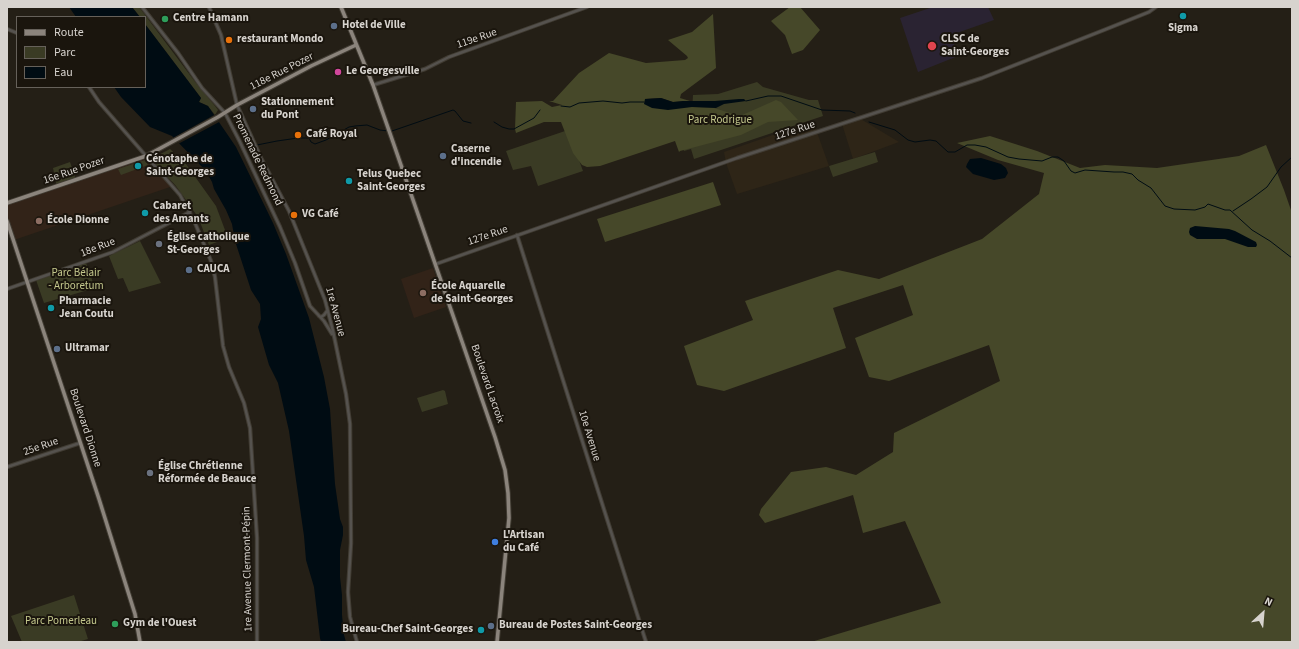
<!DOCTYPE html>
<meta charset="utf-8">
<style>
body{margin:0}
#map{position:relative;width:1299px;height:649px;overflow:hidden;background:#241f16;font-family:"Source Sans 3",sans-serif}
canvas{display:block}
.frame{position:absolute;inset:0;border:8px solid #d7d3ce;pointer-events:none}
.legend{position:absolute;left:16px;top:16px;width:130px;height:72px;box-sizing:border-box;background:#1a150d;border:1px solid #66615a;margin:0;padding:5px 7px;list-style:none;font-size:12px;color:#d7d3ce}
.legend li{display:flex;align-items:center;gap:8px;height:20px}
.legend b{width:20px;border:1px solid #66615a}
.north{position:absolute;left:1243px;top:593px;width:40px;height:40px;-webkit-text-stroke:3px #1a150d;paint-order:stroke;rotate:26deg;font-size:11px;font-weight:700;line-height:16px;text-align:center;color:#d7d3ce}
.north::after{content:'';display:block;margin:auto;width:14px;height:18px;background:#d7d3ce;clip-path:polygon(50% 0,100% 100%,50% 72%,0 100%)}
</style>
<div id="map">
<canvas width="1299" height="649"></canvas>
<div class="frame"></div>
<ul class="legend">
<li><b style="height:5px;background:#8b847c"></b>Route</li>
<li><b style="height:11px;background:#3a3b24"></b>Parc</li>
<li><b style="height:11px;background:#000c13"></b>Eau</li>
</ul>
<div class="north">N</div>
</div>
<script>
const context = document.querySelector('canvas').getContext('2d');
context.lineJoin = 'round';
function fillPath(path, color) {
  context.fillStyle = color;
  context.fill(path, 'evenodd');
}
function toPath(rows) {
  const path = new Path2D();
  for (const r of rows) {
    path.moveTo(r[0], r[1]);
    for (let i = 2; i < r.length; i += 2) path.lineTo(r[i], r[i + 1]);
  }
  return path;
}
function strokePath(path, color, width, dash) {
  context.strokeStyle = color;
  context.lineWidth = width;
  context.lineCap = dash ? 'butt' : 'round';
  context.setLineDash(dash || []);
  context.stroke(path);
}
function drawText(font, color, halo, rows, align = 'center') {
  context.font = font + ' "Source Sans 3",sans-serif';
  context.lineWidth = 4;
  context.setLineDash([]);
  context.textBaseline = 'middle';
  context.strokeStyle = halo;
  context.fillStyle = color;
  for (const [text, x, y, turn = 0] of rows) {
    context.save();
    context.translate(x, y);
    context.rotate((+turn || 0) * Math.PI / 180);
    context.textAlign = isNaN(turn) ? turn : align;
    if (halo) context.strokeText(text, 0, 0);
    context.fillText(text, 0, 0);
    context.restore();
  }
}
const built = toPath([
 [859,118,899,142,853,159,842,124],
 [813,121,829,166,737,194,726,163,724,152]
]);
const education = toPath([
 [146,156,173,186,14,240,7,222,7,203],
 [433,268,446,307,414,318,401,279]
]);
const medical = toPath([
 [933,7,988,7,994,20,951,35,958,56,918,72,900,18]
]);
const green = toPath([
 [132,7,139,7,196,83,215,106,218,110,215,115,208,106,199,102,201,98,145,24,145,17,140,17],
 [757,82,763,87,809,100,818,100,823,116,694,159,691,149,684,151,677,133,691,129,693,95,718,94],
 [568,130,583,171,538,186,531,166,513,170,506,151],
 [170,149,186,164,216,206,228,238,209,245,198,217,176,186,151,159],
 [875,152,878,162,833,177,829,166],
 [145,160,148,165,121,175,118,169],
 [70,162,76,180,57,187,53,168],
 [140,241,161,283,129,292,123,278,118,279,109,256],
 [86,263,95,288,44,303,36,280],
 [443,390,445,391,448,404,422,412,417,398],
 [74,595,88,639,78,642,22,642,11,616]
]);
const forest = toPath([
 [790,7,800,7,820,30,803,50,792,54,785,35,771,21],
 [713,14,716,68,681,94,680,98,690,101,673,102,661,98,645,99,692,107,714,108,740,116,776,100,781,102,798,120,768,122,741,135,680,151,679,152,675,141,600,166,587,167,582,165,573,153,561,122,544,122,516,133,515,129,516,102,542,101,552,107,562,105,549,101,553,101,579,73,609,53,646,63,685,60,688,58,687,56,668,40,692,32],
 [990,136,1037,151,1080,168,1105,165,1157,168,1239,156,1266,145,1284,190,1292,213,1292,642,811,642,941,603,905,521,863,533,853,495,765,523,759,515,761,509,791,472,826,467,856,475,893,452,894,433,1000,381,989,345,889,381,869,377,855,338,913,315,903,285,833,308,846,348,724,391,697,385,684,346,753,320,745,301,838,270,879,279,982,239,1039,194,1044,173,998,160,957,143],
 [713,182,721,205,605,242,597,219]
]);
const water = toPath([
 [69,7,132,7,140,17,76,17],
 [145,24,201,98,199,102,208,106,236,147,273,223,286,254,309,318,324,377,330,409,335,484,340,519,343,527,343,535,340,550,340,577,342,595,342,615,344,635,346,642,321,642,320,638,314,587,306,560,304,536,289,431,278,383,269,365,258,327,261,319,260,304,251,290,235,241,232,224,226,210,214,189,212,182,206,171,172,136,150,127,121,97,114,87,145,87],
 [661,98,673,102,683,101,715,101,739,99,744,99,746,101,724,104,716,108,692,107,668,110,652,108,644,104,645,99],
 [981,158,1001,164,1006,168,1008,173,1005,178,994,180,973,174,966,167,967,164,970,159],
 [1195,226,1229,229,1235,231,1256,242,1257,245,1256,247,1248,247,1225,239,1197,239,1190,235,1189,232,1190,228]
]);
const pier = toPath([
 [216,114,221,121,178,144,171,139]
]);
const stream = toPath([
 [746,101,768,96,781,96,822,110,850,111,855,113],
 [561,106,570,107,579,103,603,101,622,103,630,102,644,102],
 [494,122,502,127,509,129,514,129,534,118,540,110],
 [869,122,895,130,908,140,915,142,930,140,936,141,948,152,955,152,967,145,975,145,986,147,1008,157,1019,159,1042,161,1052,157,1058,157,1064,161,1071,171,1075,173,1085,170,1114,172,1123,172,1132,174,1138,180,1151,188,1165,206,1174,209,1195,210,1205,207,1208,204,1225,210,1230,210,1252,230,1270,241,1292,258],
 [392,131,453,110,455,111,463,121,471,123],
 [257,145,277,141,298,138,309,138,311,142,315,144,326,140,349,127,355,126,367,125,380,130,388,131],
 [1233,211,1251,199,1267,187,1281,167,1292,157]
]);
const minor = toPath([
 [142,7,178,53,202,88,225,113,240,142,280,227,295,263,310,306,324,321,332,334],
 [209,7,221,35,237,105,261,158,289,211,325,300,333,331,346,394,350,424,351,543,348,592,350,617,357,642],
 [7,29,17,33],
 [373,85,425,69,449,57,587,7],
 [89,87,99,102,180,195,195,223,211,261,215,277,223,346,229,367,244,403,250,428,257,538,257,642],
 [517,235,646,642],
 [436,264,737,158,982,78,1104,30,1149,12,1156,7],
 [7,289,113,252,190,212],
 [319,316,321,317,324,315,327,311],
 [7,467,80,443]
]);
const major = toPath([
 [341,7,373,85,393,142,495,437,505,470,508,493,509,518,497,642],
 [7,203,146,156,218,117,237,105,311,66,356,45],
 [7,221,99,499,135,614,140,642]
]);
const markers = [
 [1183,16,4,"#0f9aa8"],
 [165,19,4,"#2e9e5b"],
 [334,26,4,"#5c6f8a"],
 [229,40,4,"#e8710a"],
 [932,46,5,"#e0444e"],
 [338,72,4,"#d1479c"],
 [253,109,4,"#5c6f8a"],
 [298,135,4,"#e8710a"],
 [443,156,4,"#5c6f8a"],
 [138,166,4,"#0f9aa8"],
 [349,181,4,"#0f9aa8"],
 [145,213,4,"#0f9aa8"],
 [294,215,4,"#e8710a"],
 [39,221,4,"#8d6e63"],
 [159,244,4,"#6b7280"],
 [189,270,4,"#5c6f8a"],
 [423,293,4,"#8d6e63"],
 [51,308,4,"#0f9aa8"],
 [57,349,4,"#5c6f8a"],
 [150,473,4,"#6b7280"],
 [495,542,4,"#3f7fe0"],
 [115,624,4,"#2e9e5b"],
 [491,626,4,"#5c6f8a"],
 [481,630,4,"#0f9aa8"]
];
const poiNames = [
 ["Centre Hamann",173,19],
 ["Hotel de Ville",342,26],
 ["Sigma",1183,29,"center"],
 ["restaurant Mondo",237,40],
 ["CLSC de",941,40],
 ["Saint-Georges",941,53],
 ["Le Georgesville",346,72],
 ["Stationnement",261,103],
 ["du Pont",261,116],
 ["Café Royal",306,135],
 ["Caserne",451,150],
 ["d'incendie",451,163],
 ["Cénotaphe de",146,160],
 ["Saint-Georges",146,173],
 ["Telus Quebec",357,175],
 ["Saint-Georges",357,188],
 ["Cabaret",153,207],
 ["des Amants",153,220],
 ["VG Café",302,215],
 ["École Dionne",47,221],
 ["Église catholique",167,238],
 ["St-Georges",167,251],
 ["CAUCA",197,270],
 ["École Aquarelle",431,287],
 ["de Saint-Georges",431,300],
 ["Pharmacie",59,302],
 ["Jean Coutu",59,315],
 ["Ultramar",65,349],
 ["Église Chrétienne",158,467],
 ["Réformée de Beauce",158,480],
 ["L'Artisan",503,536],
 ["du Café",503,549],
 ["Gym de l'Ouest",123,624],
 ["Bureau de Postes Saint-Georges",499,626],
 ["Bureau-Chef Saint-Georges",473,630,"right"]
];
const streetNames = [
 ["119e Rue",477,39,-19],
 ["118e Rue Pozer",282,72,-27],
 ["127e Rue",795,131,-18],
 ["Promenade Redmond",257,160,64],
 ["16e Rue Pozer",74,171,-19],
 ["127e Rue",488,236,-19],
 ["18e Rue",98,248,-21],
 ["1re Avenue",335,312,75],
 ["Boulevard Lacroix",487,384,71],
 ["Boulevard Dionne",85,428,72],
 ["10e Avenue",589,436,73],
 ["25e Rue",41,447,-19],
 ["1re Avenue Clermont-Pépin",248,569,-91]
];
const parkNames = [
 ["Parc Rodrigue",720,121],
 ["Parc Bélair",76,274],
 ["- Arboretum",76,287],
 ["Parc Pomerleau",61,622]
];
fillPath(built, '#2e2517');
fillPath(education, '#322318');
fillPath(medical, '#2a2332');
fillPath(green, '#3a3b24');
fillPath(forest, '#464829');
fillPath(water, '#000c13');
fillPath(pier, '#241f16');
strokePath(stream, '#000c13', 1);
strokePath(minor, '#413c33', 4.5);
strokePath(major, '#413c33', 5.5);
strokePath(minor, '#55524e', 2.5);
strokePath(major, '#8b847c', 3.5);
for (const [x, y, r, color] of markers) {
  const dot = new Path2D();
  dot.arc(x, y, r, 0, 2 * Math.PI);
  context.fillStyle = color;
  context.fill(dot);
  strokePath(dot, '#1a150d', 1.5);
}
drawText('bold 11px', '#d7d3ce', '#1a150d', poiNames, 'left');
drawText('11px', '#d7d3ce', '#1a150d', streetNames);
drawText('11px', '#c4c88d', '#1a150d', parkNames);
</script>
